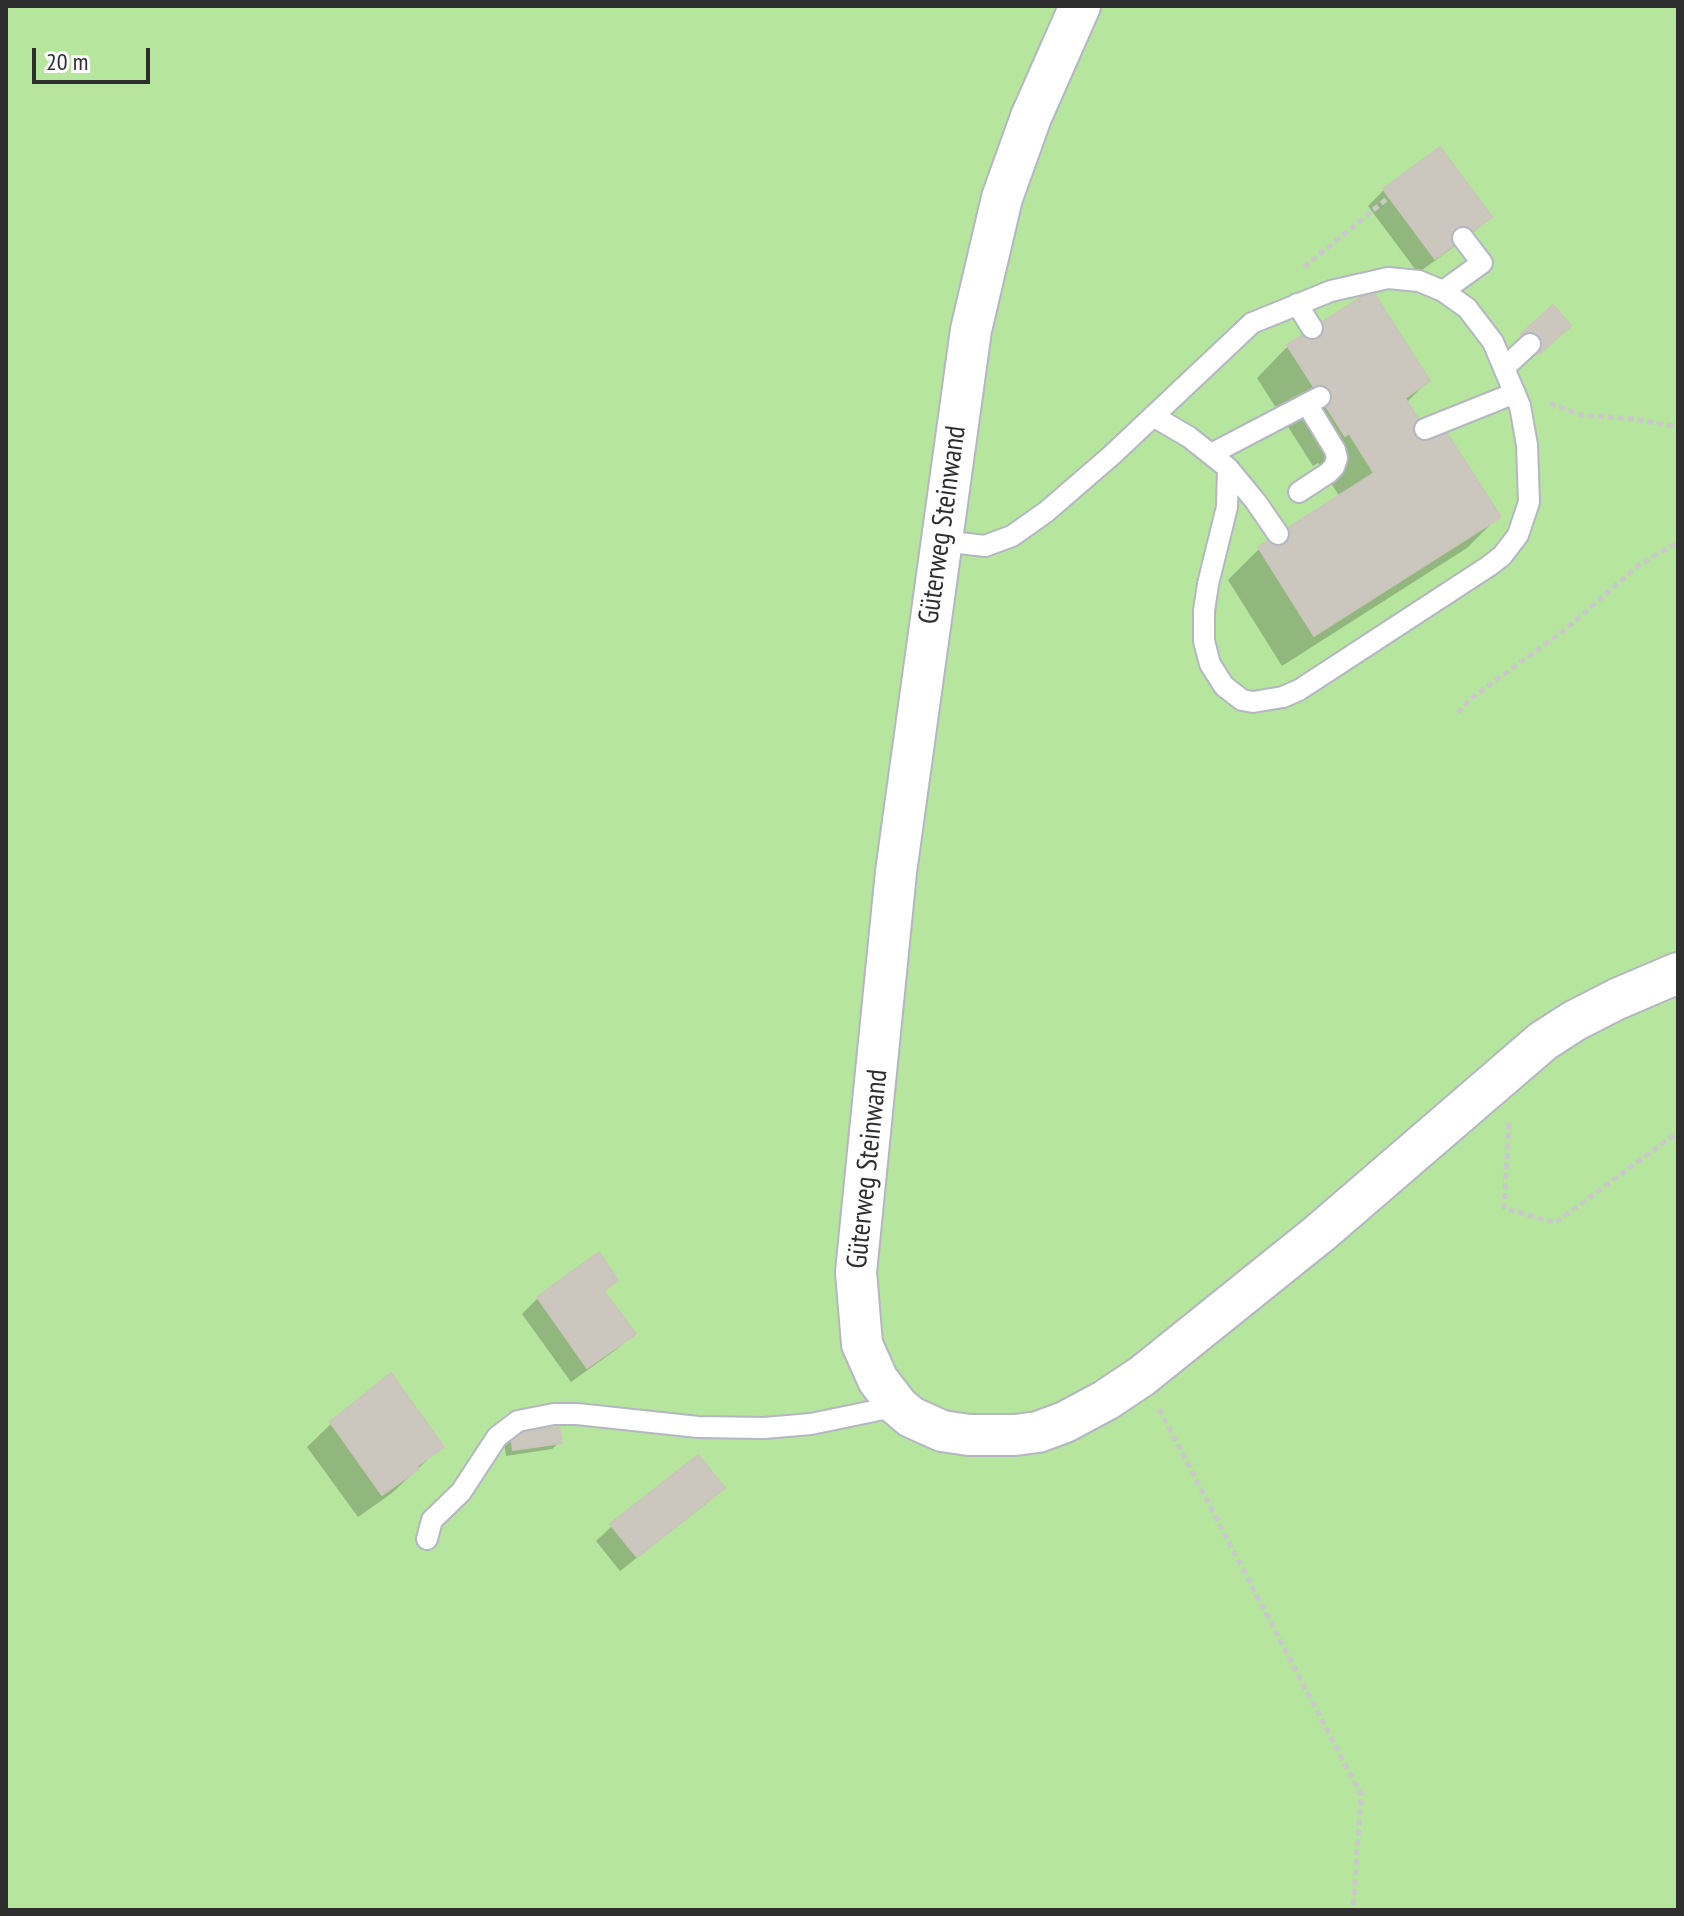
<!DOCTYPE html>
<meta charset="utf-8">
<style>
body{margin:0}
#map{position:relative;width:1684px;height:1916px;overflow:hidden;background:#efe9e1;font-family:"PT Sans Narrow",sans-serif}
canvas{display:block}
.frame{position:absolute;inset:0;border:8px solid #2e2e2e;pointer-events:none}
.scale{position:absolute;left:32px;top:48px;width:118px;height:36px;box-sizing:border-box;border:4px solid #2e2e2e;border-top:0;padding-left:10px;font-size:24px;line-height:28px;white-space:nowrap;color:#2e2e2e;-webkit-text-stroke:6px #fff;paint-order:stroke}
</style>
<div id="map">
<canvas width="1684" height="1916"></canvas>
<div class="frame"></div>
<div class="scale">20 m</div>
</div>
<script>
const context = document.querySelector('canvas').getContext('2d');
context.lineJoin = 'round';
function fillPath(path, color) {
  context.fillStyle = color;
  context.fill(path, 'evenodd');
}
function toPath(rows) {
  const path = new Path2D();
  for (const r of rows) {
    path.moveTo(r[0], r[1]);
    for (let i = 2; i < r.length; i += 2) path.lineTo(r[i], r[i + 1]);
  }
  return path;
}
function strokePath(path, color, width, dash) {
  context.strokeStyle = color;
  context.lineWidth = width;
  context.lineCap = dash ? 'butt' : 'round';
  context.setLineDash(dash || []);
  context.stroke(path);
}
function drawText(font, color, halo, rows, align = 'center') {
  context.font = font + ' "PT Sans Narrow",sans-serif';
  context.lineWidth = 8;
  context.setLineDash([]);
  context.textBaseline = 'middle';
  context.strokeStyle = halo;
  context.fillStyle = color;
  for (const [text, x, y, turn = 0] of rows) {
    context.save();
    context.translate(x, y);
    context.rotate((+turn || 0) * Math.PI / 180);
    context.textAlign = isNaN(turn) ? turn : align;
    if (halo) context.strokeText(text, 0, 0);
    context.fillText(text, 0, 0);
    context.restore();
  }
}
const green = toPath([
 [6,6,1678,6,1678,1910,6,1910]
]);
const shadow = toPath([
 [1384,190,1490,217,1474,232,1418,273,1368,206],
 [1561,333,1530,360,1515,342,1522,335],
 [1288,346,1428,381,1406,403,1429,440,1498,517,1467,548,1282,666,1228,580,1259,549,1340,497,1318,463,1313,466,1257,378],
 [616,1280,603,1293,633,1334,617,1349,571,1382,522,1314,538,1298],
 [391,1376,442,1446,392,1493,358,1517,307,1447,331,1424],
 [512,1436,560,1442,552,1449,506,1456,504,1443],
 [722,1488,707,1503,620,1571,596,1541,612,1526]
]);
const building = toPath([
 [1440,147,1492,217,1435,259,1383,189,1440,147],
 [1372,290,1430,381,1405,398,1430,437,1444,429,1501,517,1314,636,1258,547,1374,473,1349,433,1345,436,1287,345,1372,290],
 [1553,305,1571,326,1539,354,1521,334,1553,305],
 [599,1252,618,1280,604,1291,636,1334,587,1368,537,1297,599,1252],
 [391,1373,444,1447,417,1466,419,1469,382,1495,330,1422,391,1373],
 [559,1427,562,1443,513,1450,511,1434,559,1427],
 [698,1455,725,1488,637,1557,610,1524,698,1455]
]);
const path = toPath([
 [1304,267,1389,197],
 [1550,403,1581,415,1634,419,1678,427],
 [1458,713,1470,699,1562,632,1639,565,1678,542],
 [1509,1123,1504,1208,1555,1223,1678,1132],
 [1159,1409,1361,1795,1353,1910]
]);
const service = toPath([
 [1443,291,1482,263,1463,238],
 [1297,304,1312,328],
 [1505,367,1530,344],
 [1153,416,1189,437,1228,468,1256,502,1278,534],
 [1425,429,1515,393],
 [1213,453,1320,397],
 [1299,492,1328,473,1334,467,1337,458,1335,450,1307,404],
 [942,541,985,546,1012,536,1046,512,1112,455,1252,323,1331,291,1388,278,1419,281,1443,291,1467,308,1493,342,1520,406,1527,445,1529,502,1518,535,1502,556,1489,566,1299,690,1283,697,1253,702,1242,700,1224,686,1210,664,1204,641,1204,611,1208,584,1227,507,1228,468],
 [427,1539,432,1520,461,1492,497,1437,518,1421,554,1414,577,1414,698,1427,764,1428,811,1424,898,1406]
]);
const minor = toPath([
 [1080,6,1031,117,1002,198,971,330,896,872,856,1272,862,1344,878,1380,898,1406,911,1417,942,1431,969,1435,1015,1435,1038,1432,1065,1422,1106,1400,1142,1376,1320,1233,1543,1041,1574,1021,1617,999,1678,973]
]);
const streetNames = [
 ["Güterweg Steinwand",943,525,-82],
 ["Güterweg Steinwand",868,1169,-84]
];
fillPath(green, '#b6e59e');
fillPath(shadow, '#0003');
fillPath(building, '#cbc7bf');
strokePath(building, '#cbc5ba', 2);
strokePath(service, '#b4b7c1', 24);
strokePath(minor, '#b4b7c1', 44);
strokePath(path, '#c9c9c9', 5, [6, 4]);
strokePath(service, '#fff', 20);
strokePath(minor, '#fff', 40);
drawText('28px', '#2e2e2e', '#fff', streetNames);
</script>
